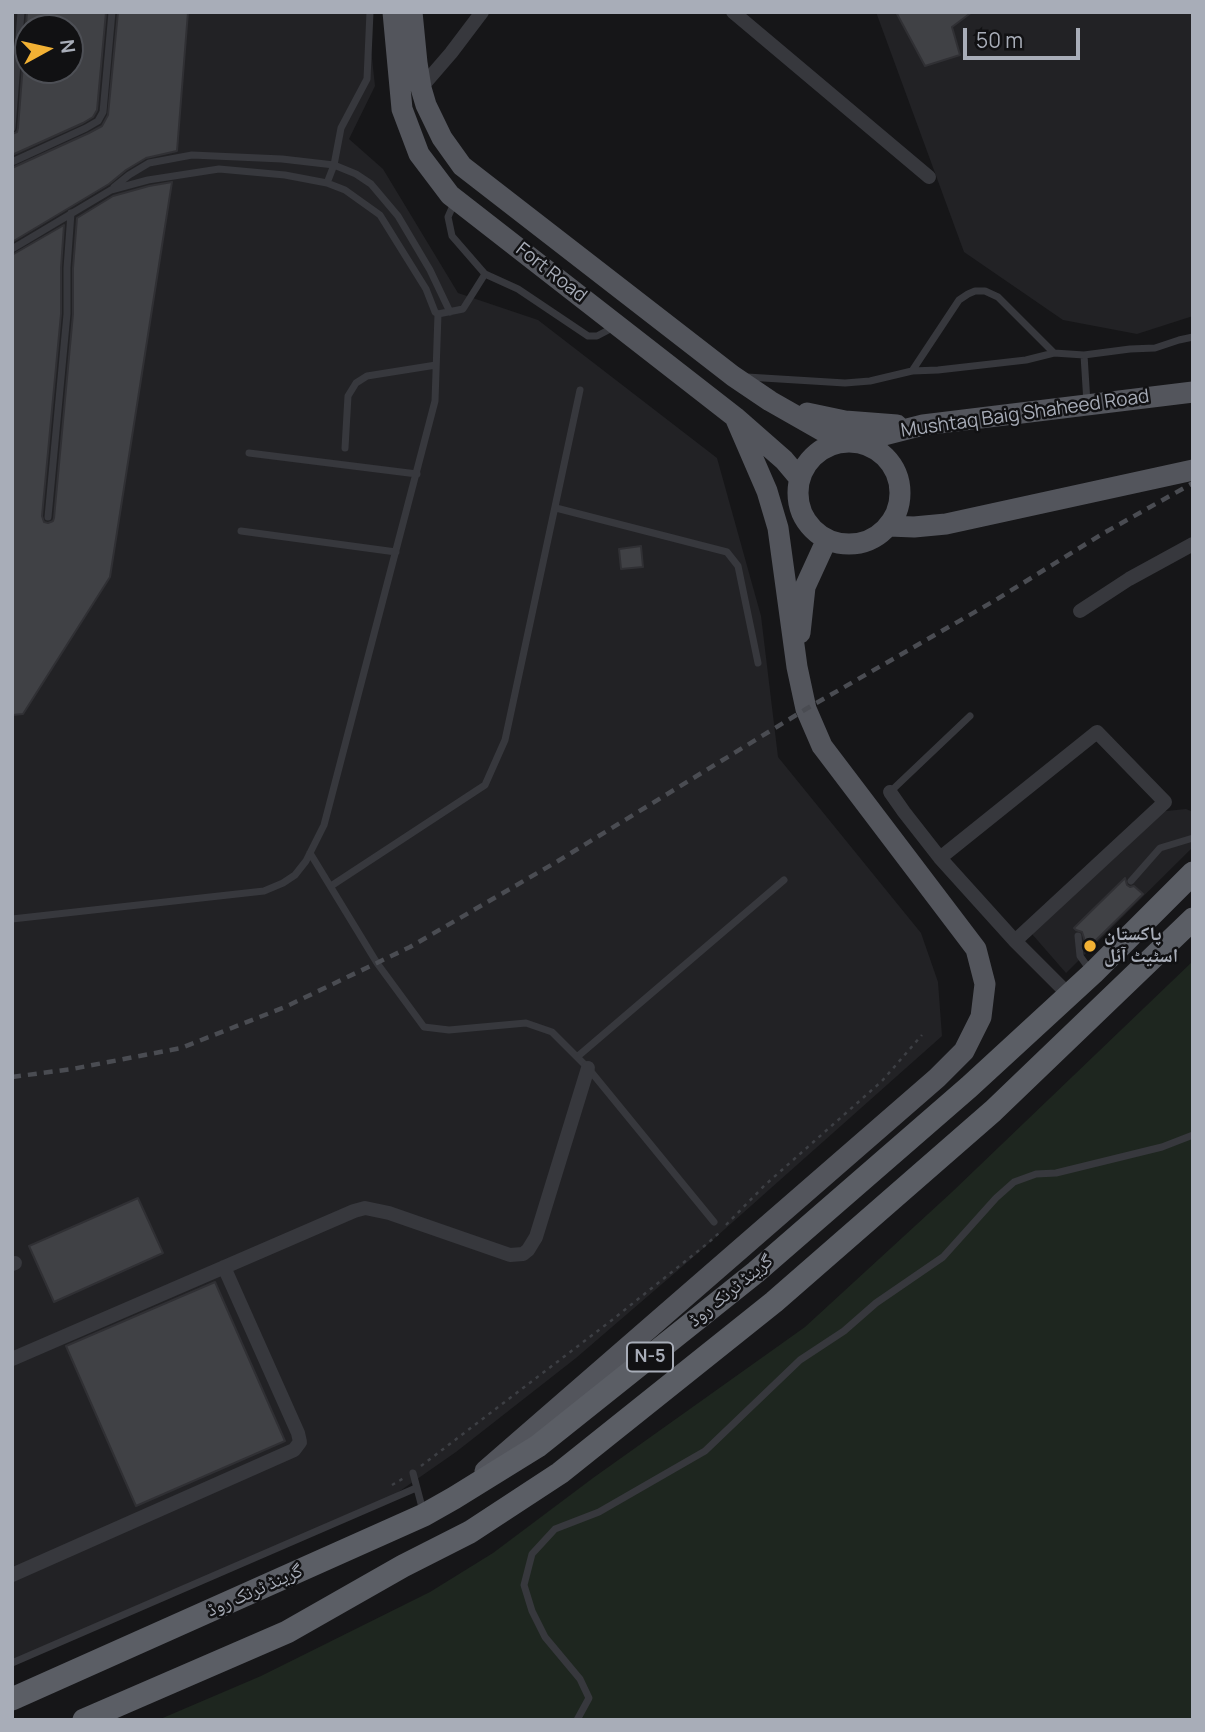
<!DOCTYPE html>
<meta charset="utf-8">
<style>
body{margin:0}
#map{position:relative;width:1205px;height:1732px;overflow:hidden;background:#161618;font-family:Manrope,sans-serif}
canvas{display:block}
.frame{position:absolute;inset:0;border:14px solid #a8adb8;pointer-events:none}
.north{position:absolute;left:14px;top:14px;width:70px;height:70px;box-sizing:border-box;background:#111113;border:2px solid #4d4f55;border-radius:50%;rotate:82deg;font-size:19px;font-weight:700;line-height:28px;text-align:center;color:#a8adb8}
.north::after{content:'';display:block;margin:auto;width:24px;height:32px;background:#f2b134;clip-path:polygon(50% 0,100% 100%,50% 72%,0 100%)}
.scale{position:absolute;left:963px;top:28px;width:117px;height:32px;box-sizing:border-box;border:4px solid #a8adb8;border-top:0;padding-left:9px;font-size:21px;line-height:24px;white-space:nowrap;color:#a8adb8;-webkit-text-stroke:5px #111113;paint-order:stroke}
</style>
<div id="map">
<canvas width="1205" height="1732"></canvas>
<div class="frame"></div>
<div class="north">N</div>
<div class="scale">50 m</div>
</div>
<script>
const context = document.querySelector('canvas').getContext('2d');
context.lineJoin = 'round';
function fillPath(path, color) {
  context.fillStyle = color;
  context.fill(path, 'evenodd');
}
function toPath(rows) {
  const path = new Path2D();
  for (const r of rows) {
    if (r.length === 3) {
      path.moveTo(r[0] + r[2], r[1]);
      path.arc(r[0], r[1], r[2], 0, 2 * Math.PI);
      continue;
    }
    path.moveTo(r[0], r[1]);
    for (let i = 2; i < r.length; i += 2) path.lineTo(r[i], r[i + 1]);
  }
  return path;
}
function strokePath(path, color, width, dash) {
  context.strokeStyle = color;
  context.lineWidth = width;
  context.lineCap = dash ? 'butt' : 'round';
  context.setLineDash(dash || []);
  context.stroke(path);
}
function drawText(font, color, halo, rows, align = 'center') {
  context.font = font + ' Manrope,"Noto Naskh Arabic",sans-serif';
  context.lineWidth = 5;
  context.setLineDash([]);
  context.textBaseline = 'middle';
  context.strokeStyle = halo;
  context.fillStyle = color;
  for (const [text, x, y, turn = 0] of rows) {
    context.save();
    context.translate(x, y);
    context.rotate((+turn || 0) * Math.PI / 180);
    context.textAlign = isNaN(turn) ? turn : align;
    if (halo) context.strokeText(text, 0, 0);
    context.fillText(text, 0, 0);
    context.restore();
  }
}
const built = toPath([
 [12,12,367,12,375,86,349,139,383,169,458,293,538,320,717,458,761,616,778,757,921,933,938,982,942,1036,698,1253,576,1358,456,1452,387,1500,12,1663],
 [28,28,70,28,70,70,28,70],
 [876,12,1193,12,1193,316,1137,334,1063,320,964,252],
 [1186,809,1193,812,1193,847,1066,973,1032,934,1157,812]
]);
const green = toPath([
 [1193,961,1193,1720,158,1720,261,1676,430,1592,493,1553,593,1478,805,1327,952,1192]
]);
const building = toPath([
 [27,12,106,12,97,110,93,117,83,123,12,155,12,134,17,132,18,128,27,12],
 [28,28,70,28,70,70,28,70,28,28],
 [118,12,188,12,177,151,146,158,126,170,109,184,12,242,12,168,89,133,102,126,108,115,118,12],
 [896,12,972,12,952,27,960,55,925,66,896,12],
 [172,182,110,577,23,714,12,715,12,255,64,225,61,268,61,314,42,516,44,522,48,523,53,521,54,518,73,314,73,268,77,218,113,196,149,186,172,182],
 [641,546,643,567,621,569,619,549,641,546],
 [1125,878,1127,885,1130,887,1134,886,1143,894,1090,946,1085,941,1082,932,1076,930,1074,928,1125,878],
 [138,1198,163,1253,54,1302,29,1246,138,1198],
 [215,1282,285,1441,136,1506,66,1346,215,1282]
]);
const path = toPath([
 [726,1225,765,1185,882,1081,922,1035],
 [421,1466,612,1320,708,1243,719,1233],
 [392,1485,404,1478]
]);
const service = toPath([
 [12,128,21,12],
 [12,162,86,128,98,121,103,112,112,12],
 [327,183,334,165,341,128,367,79,370,12],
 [114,187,129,175,149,163,192,155,282,159,334,165,356,174,371,184,398,216,430,270,450,312],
 [455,201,448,217,452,236,485,274,518,289,588,336,597,336,614,327],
 [12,249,111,190,148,180,219,169,285,175,327,183,345,190,380,215,426,289,435,312,438,314,463,309,485,274],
 [1084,355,1087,403],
 [912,371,959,300,968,294,975,291,985,291,998,297,1054,353],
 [747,377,845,383,870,381,912,371,938,370,1026,360,1054,353,1084,355,1130,349,1155,348,1179,340,1193,337],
 [345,448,348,396,356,383,367,376,436,365],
 [249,453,417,474],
 [556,508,727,552,738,566,758,663],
 [48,517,67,314,67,268,71,213],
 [241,531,396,552],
 [890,792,970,716],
 [310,853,377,963,424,1027,449,1030,526,1023,552,1032,588,1068,714,1222],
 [1131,881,1160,848,1193,838],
 [331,886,485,785,505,740,580,390],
 [12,919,264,891,283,883,295,875,306,861,324,825,435,401,438,314],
 [1078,936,1080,956,1090,970],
 [577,1057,784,880],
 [413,1473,423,1511],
 [12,1663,416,1488],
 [577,1720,589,1698,580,1679,545,1637,532,1611,524,1585,532,1554,555,1529,599,1512,705,1451,800,1360,844,1331,876,1303,943,1257,996,1198,1014,1182,1036,1174,1056,1173,1162,1147,1193,1135]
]);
const minor = toPath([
 [733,12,929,177],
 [419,90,451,53,482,12],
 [1080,611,1129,579,1193,544],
 [890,792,904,812,940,858,1015,941,1069,995],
 [940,858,1097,732,1165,802,1015,941],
 [12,1264,15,1263],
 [12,1359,354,1211,365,1208,389,1213,510,1255,523,1254,528,1250,536,1237,588,1068],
 [12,1575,294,1450,300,1442,298,1433,224,1267]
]);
const primary = toPath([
 [393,12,402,109,419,154,450,195,735,417,784,460,800,479],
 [412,12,417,63,421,88,426,105,442,138,462,166,733,376,770,401,842,442],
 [807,413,845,421,897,425],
 [849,493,51],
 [859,443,876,437,923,425,1193,392],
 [889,526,914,527,946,524,1193,470],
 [800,633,805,587,827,539],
 [485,1471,937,1078,964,1051,981,1017,985,984,976,949,822,746,806,709,797,667,778,528,767,491,735,417]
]);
const trunk = toPath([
 [12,1699,424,1515,454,1498,538,1446,756,1272,969,1087,1093,973,1193,873],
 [84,1720,287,1632,403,1566,470,1532,560,1473,774,1302,993,1111,1193,919]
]);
const rail = toPath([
 [12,1077,72,1069,181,1048,285,1007,410,947,558,861,806,709,994,601,1102,534,1193,483]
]);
const markers = [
 [1090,946,7,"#f2b134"]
];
const shields = [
 [650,1357,46]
];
const shieldNames = [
 ["N-5",650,1357]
];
const streetNames = [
 ["Fort Road",551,273,38],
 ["Mushtaq Baig Shaheed Road",1025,414,-8],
 ["گرینڈ ٹرنک روڈ",731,1291,-39],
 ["گرینڈ ٹرنک روڈ",255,1591,-24]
];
const poiNames = [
 ["پاکستان",1104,935],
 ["اسٹیٹ آئل",1104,957]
];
fillPath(built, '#222225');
fillPath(green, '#1e261f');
fillPath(building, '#404145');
strokePath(building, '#303034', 2);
strokePath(path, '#3d3f44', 2.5, [3.5, 5]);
strokePath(service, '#37383d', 7);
strokePath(minor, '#37383d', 14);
strokePath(primary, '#53555c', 21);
strokePath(trunk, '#5b5e65', 23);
strokePath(rail, '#4a4c52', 4.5, [9, 7]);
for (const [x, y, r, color] of markers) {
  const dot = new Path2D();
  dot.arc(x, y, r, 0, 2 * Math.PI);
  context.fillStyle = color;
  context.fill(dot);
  strokePath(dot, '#111113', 2.5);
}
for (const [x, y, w] of shields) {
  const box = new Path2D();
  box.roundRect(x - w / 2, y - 14.5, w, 29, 5);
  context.fillStyle = '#111113';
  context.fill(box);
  strokePath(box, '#a8adb8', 2);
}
drawText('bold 18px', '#a8adb8', null, shieldNames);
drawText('19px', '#a8adb8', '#111113', streetNames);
drawText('bold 19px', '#a8adb8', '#111113', poiNames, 'left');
</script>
